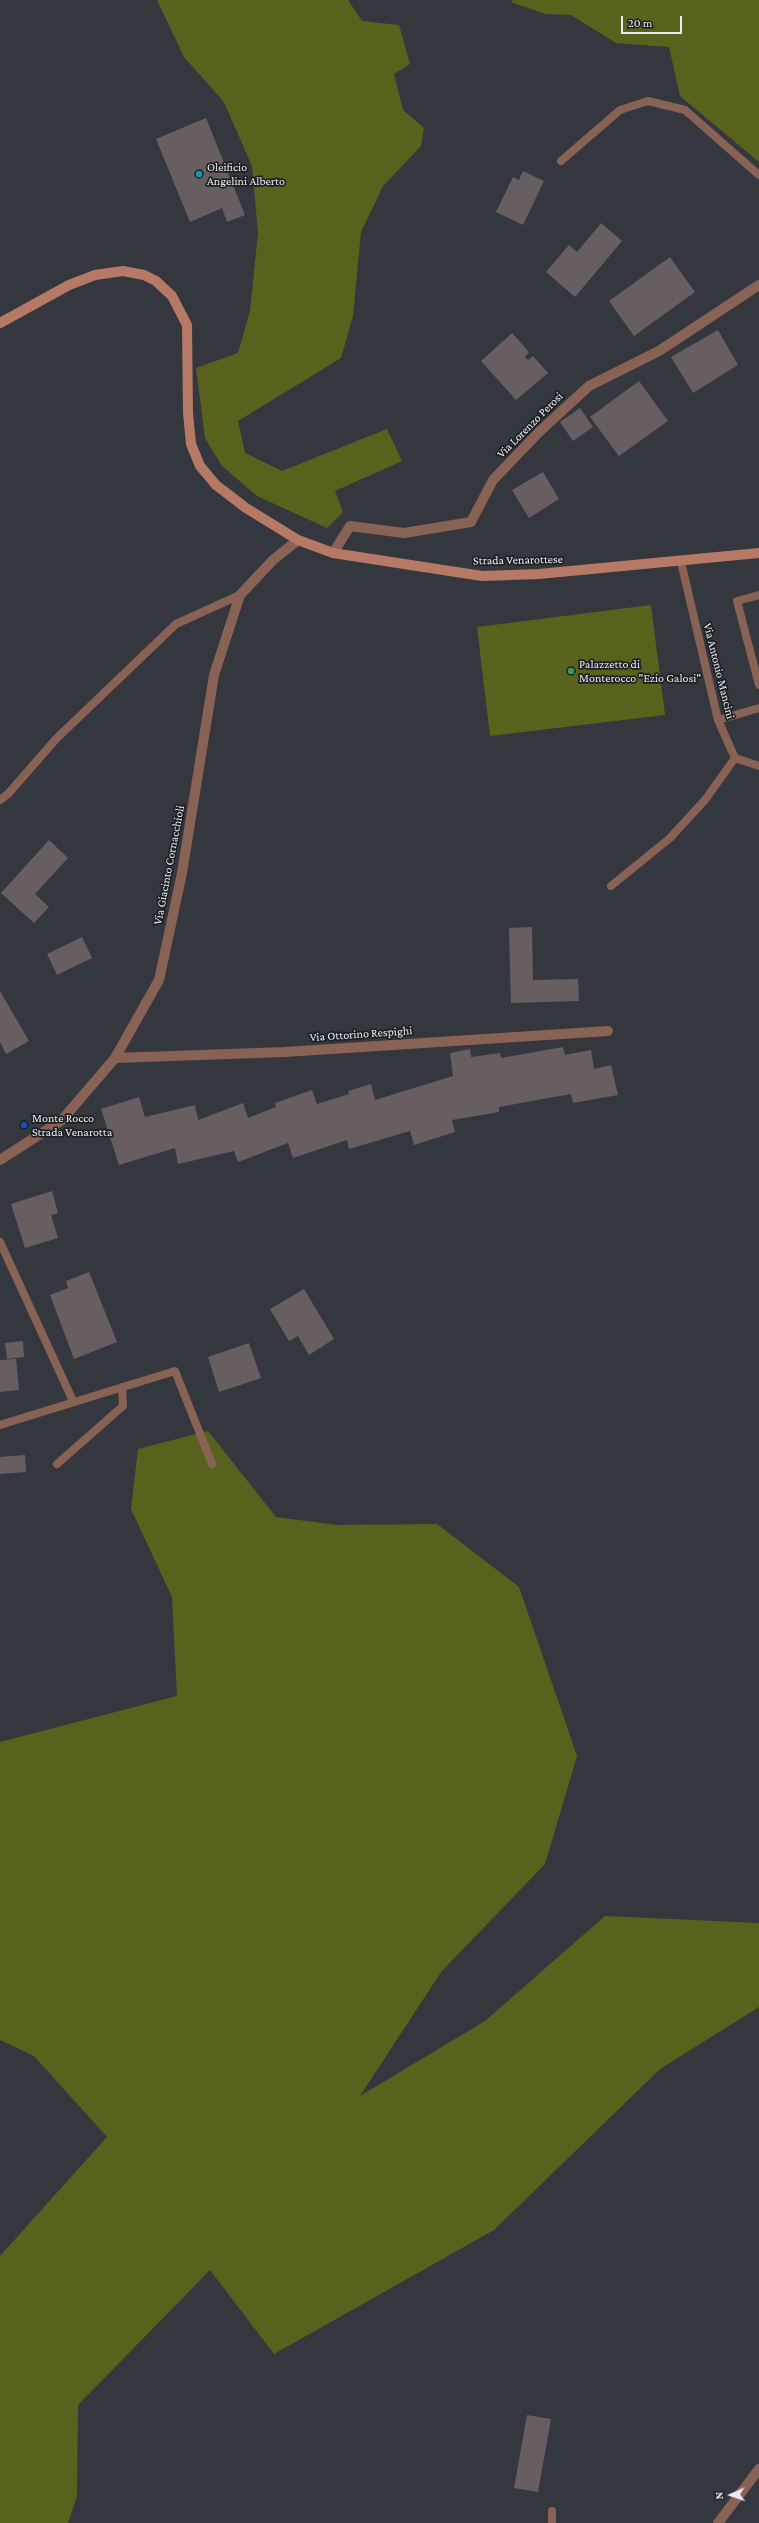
<!DOCTYPE html>
<style>
body{margin:0}
#map{position:relative;width:759px;height:2523px;overflow:hidden;background:#35373f;font-family:"Crimson Pro",serif}
canvas{display:block}
.north{position:absolute;left:711px;top:2475px;width:40px;height:40px;-webkit-text-stroke:3px #1e1f22;paint-order:stroke;rotate:267deg;font-size:11px;font-weight:700;line-height:16px;text-align:center;color:#e9ebf0}
.north::after{content:'';display:block;margin:auto;width:14px;height:18px;background:#e9ebf0;clip-path:polygon(50% 0,100% 100%,50% 72%,0 100%)}
.scale{position:absolute;left:621px;top:16px;width:61px;height:18px;box-sizing:border-box;border:2px solid #e9ebf0;border-top:0;padding-left:5px;font-size:12px;line-height:14px;white-space:nowrap;color:#e9ebf0;-webkit-text-stroke:3px #1e1f22;paint-order:stroke}
</style>
<div id="map">
<canvas width="759" height="2523"></canvas>
<div class="north">N</div>
<div class="scale">20 m</div>
</div>
<script>
const context = document.querySelector('canvas').getContext('2d');
context.lineJoin = 'round';
function fillPath(path, color) {
  context.fillStyle = color;
  context.fill(path, 'evenodd');
}
function toPath(rows) {
  const path = new Path2D();
  for (const r of rows) {
    path.moveTo(r[0], r[1]);
    for (let i = 2; i < r.length; i += 2) path.lineTo(r[i], r[i + 1]);
  }
  return path;
}
function strokePath(path, color, width, dash) {
  context.strokeStyle = color;
  context.lineWidth = width;
  context.lineCap = dash ? 'butt' : 'round';
  context.setLineDash(dash || []);
  context.stroke(path);
}
function drawText(font, color, halo, rows, align = 'center') {
  context.font = font + ' "Crimson Pro",serif';
  context.lineWidth = 3.5;
  context.setLineDash([]);
  context.textBaseline = 'middle';
  context.strokeStyle = halo;
  context.fillStyle = color;
  for (const [text, x, y, turn = 0] of rows) {
    context.save();
    context.translate(x, y);
    context.rotate((+turn || 0) * Math.PI / 180);
    context.textAlign = isNaN(turn) ? turn : align;
    if (halo) context.strokeText(text, 0, 0);
    context.fillText(text, 0, 0);
    context.restore();
  }
}
const green = toPath([
 [157,0,348,0,362,21,399,25,410,64,394,74,403,110,424,128,421,146,383,186,361,232,353,316,341,358,238,421,245,453,282,471,387,429,402,461,335,491,343,512,327,528,257,496,222,466,205,438,196,368,238,353,250,311,258,233,252,166,224,102,184,57],
 [513,0,759,0,759,162,680,96,669,47,616,43,571,15,545,14,511,2],
 [651,605,665,715,490,736,477,627],
 [208,1431,276,1517,337,1525,437,1524,519,1587,577,1756,545,1864,441,1972,360,2096,485,2021,605,1916,759,1923,759,2007,660,2069,494,2230,274,2354,210,2270,78,2405,77,2496,68,2523,0,2523,0,2256,107,2137,34,2056,0,2040,0,1742,177,1696,172,1597,131,1509,138,1449]
]);
const building = toPath([
 [206,118,245,215,227,222,222,208,190,222,156,139],
 [523,171,544,181,523,225,496,212,513,177,519,180],
 [601,223,622,241,575,297,546,272,569,245,577,252],
 [670,257,695,292,634,336,609,301],
 [718,330,738,365,693,393,671,357],
 [512,333,529,352,525,357,528,360,533,356,548,373,516,400,481,361],
 [639,381,668,421,619,456,590,417],
 [580,408,593,427,573,441,560,422],
 [543,472,559,499,529,518,512,490],
 [49,840,68,858,35,894,49,907,34,923,1,893],
 [532,927,533,980,578,979,579,1001,511,1003,509,928],
 [82,937,92,958,57,975,47,954],
 [0,991,29,1041,6,1054,0,1042],
 [563,1047,565,1055,591,1050,594,1069,611,1065,618,1095,573,1103,571,1094,499,1107,499,1112,452,1120,455,1132,414,1145,410,1131,349,1149,347,1140,293,1158,288,1143,238,1162,234,1151,178,1164,175,1148,119,1165,101,1109,139,1097,145,1117,195,1105,198,1120,243,1103,248,1118,276,1107,275,1103,312,1090,317,1104,349,1094,348,1091,371,1084,375,1100,453,1076,450,1053,470,1049,471,1057,500,1053,501,1058],
 [52,1191,58,1213,51,1215,58,1238,25,1248,11,1204],
 [89,1272,117,1342,74,1359,50,1295,68,1288,66,1281],
 [304,1289,334,1339,309,1355,298,1336,289,1341,270,1309],
 [23,1341,24,1357,7,1359,5,1343],
 [249,1343,261,1378,219,1392,208,1357],
 [16,1359,19,1390,0,1392,0,1360],
 [25,1455,26,1472,0,1474,0,1457],
 [527,2415,551,2419,538,2492,514,2488]
]);
const lane = toPath([
 [561,161,620,110,648,101,685,110,759,175],
 [681,562,718,720,735,758,759,766],
 [759,595,737,601,759,685],
 [718,720,759,708],
 [0,800,8,794,56,739,176,624,240,595],
 [611,886,670,838,705,800,735,758],
 [0,1242,73,1401],
 [0,1425,175,1371,212,1464],
 [57,1464,123,1406,122,1387],
 [552,2511,552,2523]
]);
const street = toPath([
 [333,553,350,526,404,533,471,522,493,480,539,432,589,386,659,351,759,285],
 [115,1058,285,1052,608,1031],
 [0,1160,62,1120,115,1058,159,980,182,873,214,675,240,595,273,560,298,540],
 [718,2523,759,2469]
]);
const secondary = toPath([
 [0,323,69,285,95,275,123,271,144,275,156,281,172,296,187,325,188,413,191,444,200,466,216,485,246,508,298,540,333,553,482,576,539,574,759,553]
]);
const markers = [
 [199,174,4,"#0f9aa8"],
 [571,671,4,"#2e9e5b"],
 [24,1125,4,"#1a4fb4"]
];
const poiNames = [
 ["Oleificio",207,167],
 ["Angelini Alberto",207,181],
 ["Palazzetto di",579,664],
 ["Monterocco \"Ezio Galosi\"",579,678],
 ["Monte Rocco",32,1118],
 ["Strada Venarotta",32,1132]
];
const streetNames = [
 ["Via Lorenzo Perosi",530,425,-45],
 ["Strada Venarottese",518,560,-1],
 ["Via Antonio Mancini",719,671,76],
 ["Via Giacinto Cornacchioli",169,865,-79],
 ["Via Ottorino Respighi",361,1034,-4]
];
fillPath(green, '#59621c');
fillPath(building, '#675e62');
strokePath(lane, '#896256', 8);
strokePath(street, '#896256', 10);
strokePath(secondary, '#b57965', 10);
for (const [x, y, r, color] of markers) {
  const dot = new Path2D();
  dot.arc(x, y, r, 0, 2 * Math.PI);
  context.fillStyle = color;
  context.fill(dot);
  strokePath(dot, '#1e1f22', 1.5);
}
drawText('12px', '#e9ebf0', '#1e1f22', poiNames, 'left');
drawText('12px', '#e9ebf0', '#1e1f22', streetNames);
</script>
